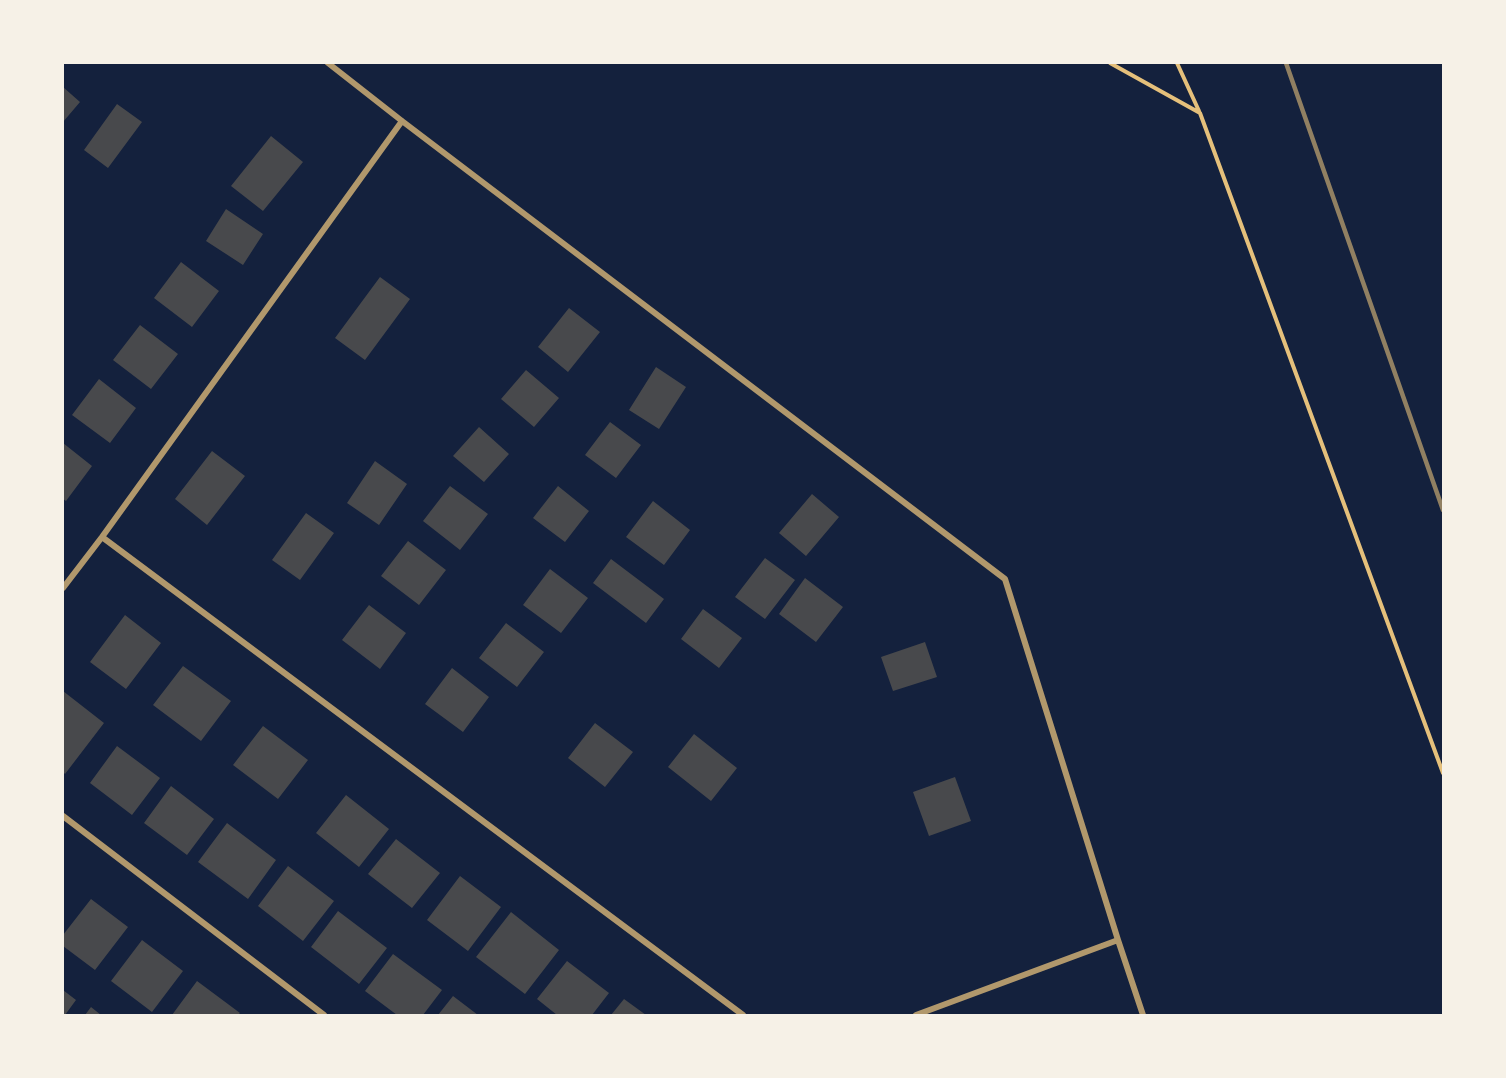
<!DOCTYPE html>
<style>
body{margin:0}
#map{position:relative;width:1506px;height:1078px;overflow:hidden;background:#14213d;font-family:Barlow,sans-serif}
canvas{display:block}
.frame{position:absolute;inset:0;border:64px solid #f6f1e7;pointer-events:none}
</style>
<div id="map">
<canvas width="1506" height="1078"></canvas>
<div class="frame"></div>
</div>
<script>
const context = document.querySelector('canvas').getContext('2d');
context.lineJoin = 'round';
function fillPath(path, color) {
  context.fillStyle = color;
  context.fill(path, 'evenodd');
}
function toPath(rows) {
  const path = new Path2D();
  for (const r of rows) {
    path.moveTo(r[0], r[1]);
    for (let i = 2; i < r.length; i += 2) path.lineTo(r[i], r[i + 1]);
  }
  return path;
}
function strokePath(path, color, width, dash) {
  context.strokeStyle = color;
  context.lineWidth = width;
  context.lineCap = dash ? 'butt' : 'round';
  context.setLineDash(dash || []);
  context.stroke(path);
}
const building = toPath([
 [63,87,80,102,63,122],
 [117,104,142,122,108,168,84,150],
 [271,136,303,162,263,211,231,186],
 [226,209,263,234,243,265,206,241],
 [181,262,219,291,192,327,154,298],
 [380,277,410,299,365,360,335,338],
 [569,308,600,332,568,372,538,347],
 [140,325,178,354,151,389,113,360],
 [656,367,686,387,659,429,629,410],
 [526,370,559,398,534,427,501,399],
 [99,379,136,408,110,443,72,415],
 [610,422,641,445,616,478,585,455],
 [479,427,509,454,484,482,453,456],
 [63,443,92,466,66,501,63,499],
 [212,451,245,476,207,525,175,499],
 [375,461,407,484,379,525,347,503],
 [450,486,488,514,460,550,423,521],
 [558,486,589,511,565,542,533,518],
 [812,494,839,517,806,556,779,533],
 [653,501,690,530,664,565,626,537],
 [306,513,334,533,300,580,272,560],
 [408,541,446,570,419,605,381,576],
 [765,558,795,580,765,619,735,597],
 [611,559,664,599,646,623,593,583],
 [550,569,588,598,561,633,523,605],
 [805,578,843,607,816,642,779,614],
 [369,605,406,633,380,669,342,640],
 [703,609,742,638,719,668,681,639],
 [125,615,161,643,126,689,90,662],
 [506,623,544,652,517,687,479,658],
 [925,642,937,677,893,691,881,657],
 [183,666,231,701,201,741,153,705],
 [452,668,489,697,463,732,425,704],
 [63,691,104,723,65,774,63,772],
 [595,723,633,752,605,787,568,758],
 [263,726,308,760,278,799,233,765],
 [694,734,737,768,711,801,668,767],
 [117,746,160,778,132,815,90,783],
 [955,777,971,821,929,836,913,792],
 [171,786,214,819,187,855,144,823],
 [346,795,389,829,359,867,316,833],
 [227,823,276,860,248,899,198,862],
 [396,839,440,873,412,908,368,874],
 [288,866,334,901,303,941,258,906],
 [460,876,501,907,468,951,427,920],
 [91,899,128,927,95,970,63,946,63,935],
 [338,911,387,948,359,984,311,947],
 [511,912,559,950,525,994,476,957],
 [142,940,183,971,152,1012,111,981],
 [393,954,442,990,423,1015,397,1015,365,991],
 [567,961,609,993,592,1015,557,1015,537,999],
 [197,981,240,1013,238,1015,172,1015],
 [63,990,76,1000,65,1015,63,1015],
 [453,996,478,1015,438,1015],
 [624,999,646,1015,611,1015],
 [91,1007,101,1015,85,1015]
]);
const path = toPath([
 [1110,63,1200,113,1443,773],
 [1177,63,1199,111]
]);
const minor = toPath([
 [328,63,402,121,1005,579,1118,940,1143,1015],
 [102,537,743,1015],
 [63,588,102,537,402,121],
 [63,816,324,1015],
 [916,1015,1118,940]
]);
const rail = toPath([
 [1286,63,1443,510]
]);
fillPath(building, '#48494c');
strokePath(path, '#e5c07b', 4);
strokePath(minor, '#b1986c', 6);
strokePath(rail, '#918062', 4.5);
</script>
